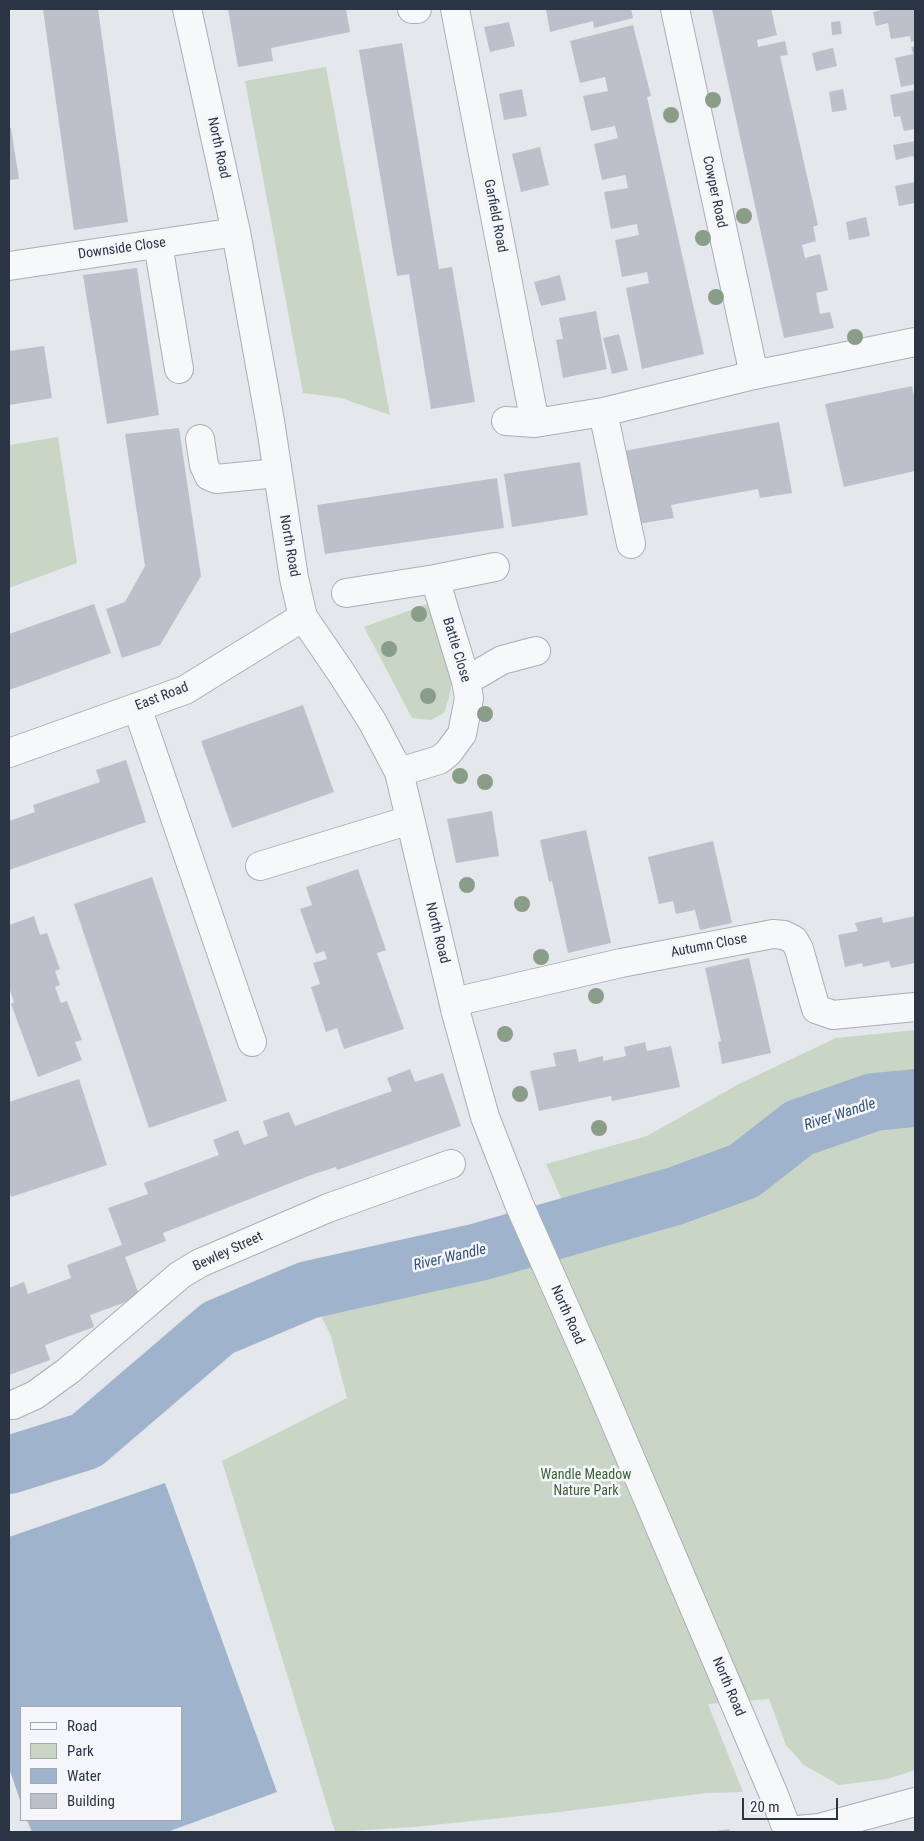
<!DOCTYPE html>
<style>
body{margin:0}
#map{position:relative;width:924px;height:1841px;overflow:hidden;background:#e4e7ec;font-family:"Roboto Condensed",sans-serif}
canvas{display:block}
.frame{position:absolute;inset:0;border:10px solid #2b3445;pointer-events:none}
.legend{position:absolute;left:20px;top:1706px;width:162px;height:115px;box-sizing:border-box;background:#f4f6f9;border:1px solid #a4a8b1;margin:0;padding:6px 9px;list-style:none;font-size:15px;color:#2b3445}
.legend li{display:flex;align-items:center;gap:10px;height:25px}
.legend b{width:25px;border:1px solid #a4a8b1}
.scale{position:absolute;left:742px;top:1798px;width:96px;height:22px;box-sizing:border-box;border:2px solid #2b3445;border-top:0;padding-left:6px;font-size:15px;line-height:18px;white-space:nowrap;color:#2b3445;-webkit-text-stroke:4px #f4f6f9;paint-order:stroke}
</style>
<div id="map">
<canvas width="924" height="1841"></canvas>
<div class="frame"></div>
<ul class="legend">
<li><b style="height:6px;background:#f7f8fa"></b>Road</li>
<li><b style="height:14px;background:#c9d6c5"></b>Park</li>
<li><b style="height:14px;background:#9fb4cc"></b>Water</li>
<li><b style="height:14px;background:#bbc0ca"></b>Building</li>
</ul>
<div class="scale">20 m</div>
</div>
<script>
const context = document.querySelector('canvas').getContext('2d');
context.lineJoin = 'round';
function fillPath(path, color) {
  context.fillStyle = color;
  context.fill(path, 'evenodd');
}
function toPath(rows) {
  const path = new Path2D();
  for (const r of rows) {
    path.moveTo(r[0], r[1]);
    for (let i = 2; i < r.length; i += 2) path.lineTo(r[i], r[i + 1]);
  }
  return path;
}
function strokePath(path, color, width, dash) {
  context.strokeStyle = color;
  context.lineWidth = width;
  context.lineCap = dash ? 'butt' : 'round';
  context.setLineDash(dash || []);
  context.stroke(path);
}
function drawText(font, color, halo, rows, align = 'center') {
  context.font = font + ' "Roboto Condensed",sans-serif';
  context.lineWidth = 5;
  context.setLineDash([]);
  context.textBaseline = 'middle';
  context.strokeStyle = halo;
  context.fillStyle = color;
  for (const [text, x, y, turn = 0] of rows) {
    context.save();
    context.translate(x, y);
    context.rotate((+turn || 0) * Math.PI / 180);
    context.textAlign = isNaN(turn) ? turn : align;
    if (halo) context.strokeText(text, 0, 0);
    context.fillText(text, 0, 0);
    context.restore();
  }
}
const green = toPath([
 [326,67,390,415,341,398,303,393,245,81],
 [58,437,77,563,9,588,9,445],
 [427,604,453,676,449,698,444,713,431,720,412,718,364,627],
 [915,1030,915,1770,887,1779,839,1785,804,1765,786,1745,769,1699,708,1704,743,1792,706,1793,560,1812,414,1827,335,1832,222,1461,347,1398,331,1336,308,1290,479,1252,573,1225,546,1164,647,1136,739,1084,836,1038]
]);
const water = toPath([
 [165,1483,277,1792,167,1832,32,1832,27,1820,181,1820,181,1707,21,1707,21,1803,9,1768,9,1537]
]);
const river = toPath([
 [9,1465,86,1441,218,1328,308,1290,479,1252,675,1196,744,1171,799,1128,874,1102,915,1098]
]);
const building = toPath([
 [43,9,98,9,128,222,74,230],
 [228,9,346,9,350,32,271,48,273,61,238,67],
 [546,9,631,9,633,18,594,28,593,21,550,32],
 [712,9,771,9,777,35,757,40,758,47,785,41,788,55,780,56,818,225,813,227,816,241,802,245,805,258,820,254,828,290,816,293,820,314,830,312,834,328,784,338],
 [886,9,915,9,915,41,911,42,910,36,891,39,888,23,876,26,873,12],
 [840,21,842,34,832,35,831,22],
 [509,22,515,46,490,52,484,27],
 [633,25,651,96,647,97,704,354,642,369,626,288,649,283,647,272,622,277,615,240,639,235,637,224,611,229,604,192,628,188,626,178,625,175,602,180,594,144,618,138,615,126,591,131,583,96,608,91,605,77,580,83,570,41],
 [402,43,439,269,452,267,475,402,431,409,409,274,397,276,359,50],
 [915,46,915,84,901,87,895,58,913,54,911,47],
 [833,48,837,66,816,71,812,53],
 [522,89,527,116,504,120,499,94],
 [843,89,847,110,832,112,829,92],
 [915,90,915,129,904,131,900,116,894,117,890,95],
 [9,128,11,128,19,179,9,180],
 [915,141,915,162,913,156,896,160,893,145],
 [540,147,549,185,521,192,512,154],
 [915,182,915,203,899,206,895,186],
 [866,217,870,236,849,240,846,222],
 [137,268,159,415,107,424,83,275],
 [560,275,566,300,541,306,534,282],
 [596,311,607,369,563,378,556,340,563,339,559,318],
 [619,334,628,370,612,374,603,338],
 [44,346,52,398,9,405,9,351],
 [912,386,915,402,915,471,844,487,825,404],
 [779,422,792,493,760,498,758,489,671,505,674,518,638,524,624,451],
 [179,428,201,576,160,645,122,658,106,609,125,602,145,566,125,434],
 [580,462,588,515,512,527,504,474],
 [497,478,504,528,325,554,317,505],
 [94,604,111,653,9,690,9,634],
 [303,705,334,792,232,828,201,741],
 [126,760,146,822,9,870,9,821,35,812,33,805,100,782,96,770],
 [492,811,499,856,456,863,447,819],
 [586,830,611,943,568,953,552,881,549,882,540,840],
 [713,841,732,923,700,930,695,910,676,914,673,901,659,904,648,857],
 [358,869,386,950,377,953,404,1029,344,1049,337,1028,326,1032,311,987,320,984,313,963,327,959,324,951,316,954,300,909,312,905,306,887],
 [152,877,227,1101,149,1128,74,904],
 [34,916,40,935,47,933,60,969,55,971,60,985,55,987,61,1003,67,1001,82,1040,75,1042,82,1060,38,1077,11,1004,14,1002,9,987,9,925],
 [915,916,915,963,891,968,889,961,863,967,862,963,845,967,838,935,858,931,855,923,882,917,883,923],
 [749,958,771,1053,722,1064,718,1042,721,1041,705,968],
 [645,1042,647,1051,671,1046,680,1087,612,1101,611,1096,539,1111,530,1071,556,1066,553,1053,576,1049,579,1062,603,1056,603,1061,626,1056,624,1047],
 [410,1069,415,1082,443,1073,461,1126,337,1170,336,1167,311,1175,163,1233,166,1241,125,1257,140,1297,90,1315,94,1327,45,1345,50,1360,9,1375,9,1288,24,1282,28,1294,71,1278,67,1265,122,1245,108,1208,148,1194,144,1183,219,1155,213,1140,238,1130,244,1145,268,1136,263,1121,289,1112,295,1126,344,1108,392,1091,387,1078],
 [79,1079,107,1165,11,1197,9,1189,9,1102],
 [729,1829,730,1832,716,1832,716,1831]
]);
const minor = toPath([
 [187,9,236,232,270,421,294,578,303,617,340,671,372,721,399,772,456,1013,485,1117,519,1204,595,1375,774,1795,788,1832],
 [412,9,417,9],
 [455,9,535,423],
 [675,9,754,375],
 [158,244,179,369],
 [9,266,236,232],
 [603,412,631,544],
 [506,421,535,423,603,412,754,375,915,342],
 [200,439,204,465,209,476,216,479,277,473],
 [346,593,435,579,495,567],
 [466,681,502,660,536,651],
 [137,707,252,1042],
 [9,753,185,690,303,617],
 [399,772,439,760,448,753,462,734,469,698,466,681,435,579],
 [260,866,410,820],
 [454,1002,621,963,773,934,784,935,794,940,799,949,816,1009,833,1015,915,1007],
 [9,1405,13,1405,35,1395,68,1371,180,1275,200,1263,328,1208,451,1164],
 [787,1831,819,1828,915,1802]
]);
const trees = [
 [713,100],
 [671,115],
 [744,216],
 [703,238],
 [716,297],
 [855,337],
 [419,614],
 [389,649],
 [428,696],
 [485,714],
 [460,776],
 [485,782],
 [467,885],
 [522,904],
 [541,957],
 [596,996],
 [505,1034],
 [520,1094],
 [599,1128]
];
const streetNames = [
 ["North Road",218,148,78],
 ["Cowper Road",714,192,78],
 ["Garfield Road",495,216,79],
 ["Downside Close",122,249,-8],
 ["North Road",289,546,80],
 ["Battle Close",456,650,73],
 ["East Road",162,697,-21],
 ["North Road",437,933,76],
 ["Autumn Close",709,946,-11],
 ["Bewley Street",228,1252,-25],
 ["North Road",567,1315,66],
 ["North Road",728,1687,67]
];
const parkNames = [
 ["Wandle Meadow",586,1475],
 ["Nature Park",586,1491]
];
const waterNames = [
 ["River Wandle",840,1115,-18],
 ["River Wandle",450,1258,-13]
];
fillPath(green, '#c9d6c5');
fillPath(water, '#9fb4cc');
strokePath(river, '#9fb4cc', 58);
fillPath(building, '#bbc0ca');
strokePath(minor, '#a9aeb7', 30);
strokePath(minor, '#f7f8fa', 28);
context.fillStyle = '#899d89';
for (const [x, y] of trees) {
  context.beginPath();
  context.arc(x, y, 8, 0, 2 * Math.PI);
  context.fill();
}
drawText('14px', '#2b3445', '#f4f6f9', streetNames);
drawText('14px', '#3f6138', '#f4f6f9', parkNames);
drawText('italic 15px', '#34527a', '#f4f6f9', waterNames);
</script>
